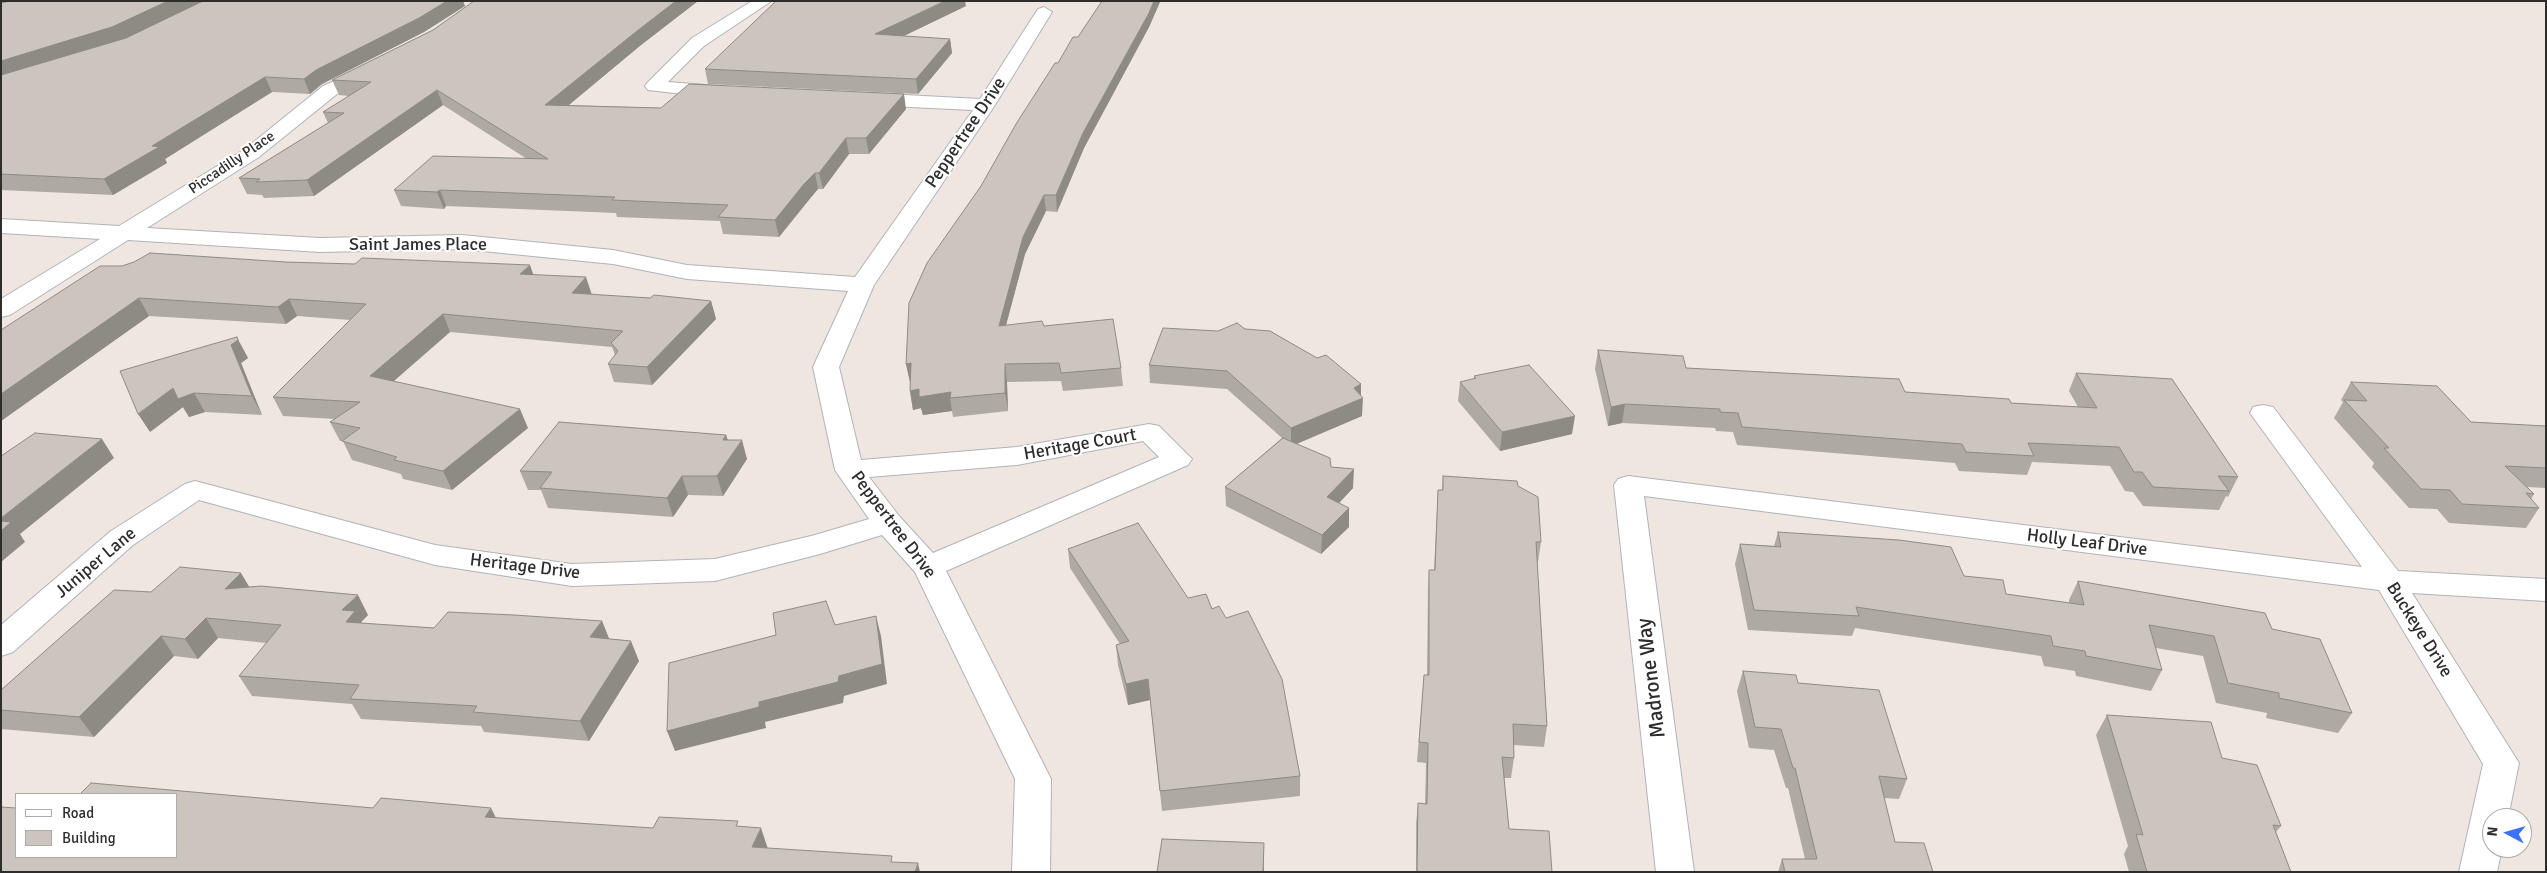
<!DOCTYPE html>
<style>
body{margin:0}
#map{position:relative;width:2547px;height:873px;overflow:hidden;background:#efe7df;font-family:Signika,sans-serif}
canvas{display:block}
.frame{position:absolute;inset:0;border:2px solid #2d2d2d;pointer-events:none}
.legend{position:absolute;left:15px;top:793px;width:162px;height:65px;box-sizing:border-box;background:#fff;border:1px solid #ababab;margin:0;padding:6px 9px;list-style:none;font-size:15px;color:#2d2d2d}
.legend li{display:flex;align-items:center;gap:10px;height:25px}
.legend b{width:25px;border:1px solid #ababab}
.north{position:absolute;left:2482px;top:808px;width:50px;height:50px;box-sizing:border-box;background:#fff;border:1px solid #ababab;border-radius:50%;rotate:276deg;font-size:14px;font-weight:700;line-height:20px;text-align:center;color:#2d2d2d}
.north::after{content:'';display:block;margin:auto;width:18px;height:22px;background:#3c71ff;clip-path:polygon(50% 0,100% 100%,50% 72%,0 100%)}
</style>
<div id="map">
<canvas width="2547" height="873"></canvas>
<div class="frame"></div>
<ul class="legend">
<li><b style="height:6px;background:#fff"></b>Road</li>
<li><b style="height:14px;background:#cbc5bd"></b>Building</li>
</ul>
<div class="north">N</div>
</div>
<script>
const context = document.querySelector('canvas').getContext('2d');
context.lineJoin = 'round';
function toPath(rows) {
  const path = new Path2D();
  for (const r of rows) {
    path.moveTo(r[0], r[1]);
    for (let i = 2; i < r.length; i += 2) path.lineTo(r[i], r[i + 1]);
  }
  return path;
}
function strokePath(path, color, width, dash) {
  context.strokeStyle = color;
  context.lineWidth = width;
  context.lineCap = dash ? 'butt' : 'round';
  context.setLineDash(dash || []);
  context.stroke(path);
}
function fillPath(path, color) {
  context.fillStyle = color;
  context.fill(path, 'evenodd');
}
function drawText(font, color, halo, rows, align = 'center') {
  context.font = font + ' Signika,sans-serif';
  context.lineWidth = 4;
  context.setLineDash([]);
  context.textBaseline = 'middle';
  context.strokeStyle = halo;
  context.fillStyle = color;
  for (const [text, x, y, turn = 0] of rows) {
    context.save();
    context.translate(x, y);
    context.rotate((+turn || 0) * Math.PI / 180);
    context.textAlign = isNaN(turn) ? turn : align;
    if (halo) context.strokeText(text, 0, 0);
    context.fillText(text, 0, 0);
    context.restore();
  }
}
const minor = toPath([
 [752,1,770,2,704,46,668,82,719,86,726,88,728,92,726,96,719,98,648,90,645,86,648,82,692,38,752,1],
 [1044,7,1052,12,995,105,874,285,839,367,861,460,1017,447,1149,424,1159,426,1192,459,1188,465,946,571,1051,779,1050,872,1012,872,1015,779,915,572,882,535,820,554,715,581,572,586,435,565,199,500,133,545,13,652,1,656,1,625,111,531,185,484,195,481,435,545,572,564,715,559,815,535,869,519,835,470,813,367,848,291,687,279,613,264,462,249,320,252,128,240,10,315,1,317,1,299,100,239,1,233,1,219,119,226,245,149,323,86,368,66,374,67,377,71,374,75,337,94,259,157,147,228,320,238,462,235,613,250,687,265,855,277,973,110,867,105,860,103,858,99,860,95,867,93,980,99,1038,9,1044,7],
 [1143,441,1159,457,933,553,899,516,869,477,1017,465,1143,441],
 [2263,405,2273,407,2398,571,2546,579,2546,601,2412,593,2519,763,2508,818,2492,818,2492,848,2502,848,2497,872,2459,872,2483,764,2379,590,1644,496,1694,872,1656,872,1614,485,1618,479,1628,476,2362,567,2250,413,2253,407,2263,405]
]);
const wall = toPath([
 [10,1,463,1,465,6,424,32,322,84,310,94,272,92,165,159,167,163,113,195,1,190,1,3],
 [474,1,698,1,641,45,568,105,661,108,906,109,869,154,849,154,823,189,818,189,808,201,779,237,723,234,720,221,617,217,616,213,446,206,444,209,401,206,394,190,527,159,443,105,314,196,264,198,262,195,247,194,239,178,328,123,323,112,349,96,339,95,332,80,433,30],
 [1160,2,1149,27,1084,148,1057,212,1046,211,1025,254,1006,325,1044,326,1121,368,1123,386,1063,391,1061,381,1007,382,1008,411,953,417,952,411,923,415,921,408,913,410,910,391,910,382,906,364,981,186,1058,63,1078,37],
 [966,6,903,36,950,39,952,53,918,94,708,84,705,69],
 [286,262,533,275,592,295,711,301,716,319,652,385,614,382,608,364,615,355,612,347,450,332,393,381,528,428,452,490,403,479,401,474,352,460,343,441,340,441,330,422,335,419,283,416,273,397,350,320,297,316,286,324,149,316,1,421,1,330,122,266],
 [1245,329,1361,384,1361,395,1362,416,1297,444,1331,467,1353,488,1339,503,1349,527,1321,554,1226,506,1225,487,1282,438,1227,389,1150,383,1149,365,1218,331],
 [237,337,248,358,241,363,262,415,205,412,189,417,183,407,150,432],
 [1598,350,1686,368,2011,403,2078,407,2069,391,2076,373,2238,477,2228,497,2226,496,2219,510,2143,506,2133,492,2125,491,2110,466,2032,462,2027,475,2009,474,1959,471,1955,463,1737,445,1733,432,1716,431,1715,428,1622,423,1608,426,1595,369],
 [1474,376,1572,434,1500,451,1458,401,1460,382,1474,379],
 [2351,382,2471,422,2546,426,2546,488,2527,487,2534,494,2531,499,2539,508,2526,528,2449,523,2437,509,2409,508,2372,467,2374,463,2334,418,2343,402,2341,400],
 [726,435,728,440,747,459,723,496,688,495,673,517,548,508,541,490,528,490,520,471],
 [1443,476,1518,486,1541,542,1538,562,1537,562,1547,726,1544,747,1514,745,1514,758,1511,778,1504,778,1509,829,1552,872,1416,872,1416,824,1418,803,1425,804,1426,763,1417,762,1424,675,1427,675,1428,590,1429,570,1434,570,1437,509,1438,490,1442,490],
 [1778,532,1964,576,2006,594,2069,603,2069,600,2078,581,2272,629,2352,713,2338,733,2266,718,2267,713,2216,703,2203,656,2156,648,2162,670,2151,691,2076,676,2075,671,2044,666,2041,656,1855,628,1852,636,1748,630,1735,564,1740,544,1774,546],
 [1068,549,1188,598,1212,609,1300,776,1300,796,1162,811,1150,700,1128,705,1118,665,1116,645,1120,644,1070,568],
 [250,587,368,615,361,622,362,623,434,628,602,621,609,639,639,661,589,741,484,732,481,726,361,719,352,704,252,696,239,676,267,643,218,638,198,659,174,656,94,737,1,729,1,710,151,592],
 [1743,671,1798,683,1907,779,1899,799,1884,798,1895,842,1933,872,1778,872,1782,859,1805,859,1788,788,1786,788,1774,750,1749,748,1737,691],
 [2107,715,2222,758,2281,826,2276,832,2291,872,2129,872,2124,854,2128,846,2096,735]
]);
const shadedWall = toPath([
 [168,1,204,1,119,41,1,78,1,61],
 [447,1,463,1,465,6,424,32,322,84,310,94,304,79,316,70],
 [676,1,698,1,641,45,551,120,545,105,637,31],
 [945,1,965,1,966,6,877,49,875,34],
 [1154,1,1160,1,1160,2,1149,27,1084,148,1057,212,1056,195,1083,133],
 [950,39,952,53,918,94,916,79],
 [265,77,272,92,165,159,167,163,113,195,104,179,152,146],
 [437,90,443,105,314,196,307,180],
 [904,94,906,109,869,154,866,138],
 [846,138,849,154,823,189,819,173],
 [815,173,818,189,808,201,779,237,775,220,804,184],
 [440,190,446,206,444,209,437,192],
 [1044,195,1046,211,1025,254,1001,344,999,326,1023,237],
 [530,265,536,282,520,274],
 [586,277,592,295,572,293],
 [139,298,149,316,1,421,1,394],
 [289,299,297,316,286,324,278,307],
 [711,301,716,319,652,385,647,367],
 [443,314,450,332,378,395,370,376],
 [238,340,248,358,241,363,262,415,252,396,231,345],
 [911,363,914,382,910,382,906,364],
 [1005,364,1007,382,1008,411,1005,393],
 [1361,384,1361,399,1363,398,1362,416,1291,446,1291,428,1354,388],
 [173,388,194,393,205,412,189,417,183,407,150,432,138,414],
 [919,389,951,392,950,398,952,411,923,415,921,408,913,410,910,391],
 [1625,404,1622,423,1608,426,1611,407],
 [520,409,528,428,452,490,443,471],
 [1575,416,1572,434,1500,451,1502,432],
 [726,435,732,454,723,440],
 [102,439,114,458,20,534,25,542,1,562,1,518],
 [742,440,747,459,723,496,717,476],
 [1354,469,1353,488,1327,516,1327,497],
 [682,476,688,495,673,517,667,498],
 [1349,508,1349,527,1321,554,1322,535],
 [241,573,253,593,225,589],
 [358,595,368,615,361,622,366,631,346,622,342,610],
 [876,616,881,636,887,684,844,696,843,703,765,722,766,728,675,751,667,731,839,676],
 [206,618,218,638,198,659,185,639],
 [602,621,610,641,590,637],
 [161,636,174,656,94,737,79,717],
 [631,641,639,661,589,741,580,721],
 [1148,679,1150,700,1128,705,1126,684],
 [491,808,501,828,485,817],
 [761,828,768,849,752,847],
 [1264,843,1264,872,1263,872],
 [918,863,920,872,915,872]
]);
const building = toPath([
 [10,1,168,1,112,27,1,61,1,3,10,1],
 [203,1,447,1,419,18,316,70,304,79,265,77,152,146,159,147,104,179,1,174,1,75,126,38,203,1],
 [474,1,676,1,637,31,545,105,661,108,689,84,904,94,866,138,846,138,819,173,815,173,804,184,775,220,718,217,728,205,612,200,615,197,440,190,437,192,394,190,433,156,548,159,437,90,307,180,256,182,260,179,239,178,344,113,323,112,371,82,332,80,433,30,474,1],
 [776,1,945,1,875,34,950,39,916,79,705,69,776,1],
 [1102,1,1154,1,1149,13,1083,133,1056,195,1044,195,1023,237,999,326,1042,321,1044,326,1113,319,1121,368,1061,373,1059,363,1005,364,1005,393,950,398,951,392,919,397,919,389,910,391,911,363,906,364,909,303,927,263,981,186,1016,124,1055,63,1058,63,1073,37,1078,37,1102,1],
 [150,253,286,262,355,264,362,258,530,265,520,274,586,277,572,293,650,298,654,295,711,301,647,367,608,364,618,351,611,343,623,331,443,314,370,376,520,409,443,471,394,460,397,457,342,441,360,428,330,422,360,402,273,397,366,304,289,299,278,307,139,298,1,394,1,330,100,266,122,266,134,262,150,253],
 [1237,323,1245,329,1270,331,1317,358,1326,355,1361,384,1354,388,1363,398,1291,428,1227,371,1149,365,1163,328,1218,331,1237,323],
 [237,337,238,340,231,345,252,396,194,393,178,399,173,388,138,414,120,371,237,337],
 [1598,350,1683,356,1686,368,1899,379,1905,392,2009,399,2011,403,2097,408,2076,373,2172,379,2238,477,2218,476,2229,491,2153,487,2142,472,2134,472,2119,447,2028,443,2034,456,1966,452,1962,444,1742,427,1738,413,1720,412,1720,409,1625,404,1611,407,1598,350],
 [1529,365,1575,416,1502,432,1460,382,1476,378,1474,376,1529,365],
 [2351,382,2437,386,2471,422,2546,426,2546,468,2505,466,2534,494,2526,493,2539,508,2462,504,2450,490,2421,489,2384,448,2389,448,2344,400,2367,401,2351,382],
 [559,422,726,435,723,440,742,440,717,476,682,476,667,498,540,488,552,472,520,471,559,422],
 [35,433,102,439,1,518,1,456,35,433],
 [1283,438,1330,458,1331,467,1354,469,1327,497,1349,508,1322,535,1225,487,1283,438],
 [1443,476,1517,481,1518,486,1538,497,1541,542,1536,542,1547,726,1513,724,1514,758,1502,757,1509,829,1549,831,1552,872,1417,872,1418,803,1427,804,1428,743,1419,742,1424,675,1429,675,1429,570,1435,570,1438,490,1443,490,1443,476],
 [1,521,11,522,1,531,1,521],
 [1138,523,1188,598,1206,594,1212,609,1219,606,1226,618,1248,611,1282,679,1300,776,1160,791,1148,679,1126,684,1116,645,1129,641,1068,549,1138,523],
 [1778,532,1899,540,1951,547,1964,576,2003,580,2006,594,2084,605,2078,581,2265,613,2272,629,2320,639,2352,713,2279,698,2279,693,2228,683,2214,636,2149,625,2162,670,2086,656,2085,651,2053,646,2051,636,1856,607,1859,616,1754,610,1740,544,1781,547,1778,532],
 [180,567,241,573,225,589,261,586,358,595,342,610,355,611,346,622,434,628,448,612,514,615,602,621,590,637,631,641,580,721,473,712,477,706,350,699,359,685,239,676,281,625,206,618,185,639,161,636,79,717,1,710,1,690,114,590,151,592,180,567],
 [826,601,835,625,876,616,882,664,839,676,838,682,759,702,759,707,667,731,669,663,776,635,773,613,826,601],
 [1743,671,1796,675,1798,683,1879,690,1907,779,1879,776,1895,842,1924,843,1933,872,1785,872,1782,859,1817,859,1795,768,1793,768,1781,729,1755,727,1743,671],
 [2107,715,2211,722,2222,758,2257,765,2281,826,2273,825,2291,872,2147,872,2136,834,2143,835,2107,715],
 [91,783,373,808,381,798,491,808,485,817,653,828,659,817,738,821,736,826,761,828,752,847,892,856,891,862,918,863,915,872,1,872,1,807,16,808,16,857,176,857,176,794,80,794,91,783],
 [1162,839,1264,843,1263,872,1157,872,1162,839]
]);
const farStreetnames = [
 ["Piccadilly Place",232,163,-34]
];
const streetNames = [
 ["Peppertree Drive",966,133,-56],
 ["Saint James Place",418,245],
 ["Heritage Court",1080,445,-10],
 ["Peppertree Drive",893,525,53],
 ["Holly Leaf Drive",2087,543,7],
 ["Juniper Lane",96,563,-40],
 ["Heritage Drive",525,567,7],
 ["Buckeye Drive",2419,630,58]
];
const nearStreetnames = [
 ["Madrone Way",1652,678,-97]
];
strokePath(minor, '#afb3bd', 2);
fillPath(minor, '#fff');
fillPath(wall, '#afa9a3');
fillPath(shadedWall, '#8e8a84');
fillPath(building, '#cbc5bd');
strokePath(building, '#8e8a84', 1);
drawText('15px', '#2d2d2d', '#fff', farStreetnames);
drawText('18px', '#2d2d2d', '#fff', streetNames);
drawText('21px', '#2d2d2d', '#fff', nearStreetnames);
</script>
